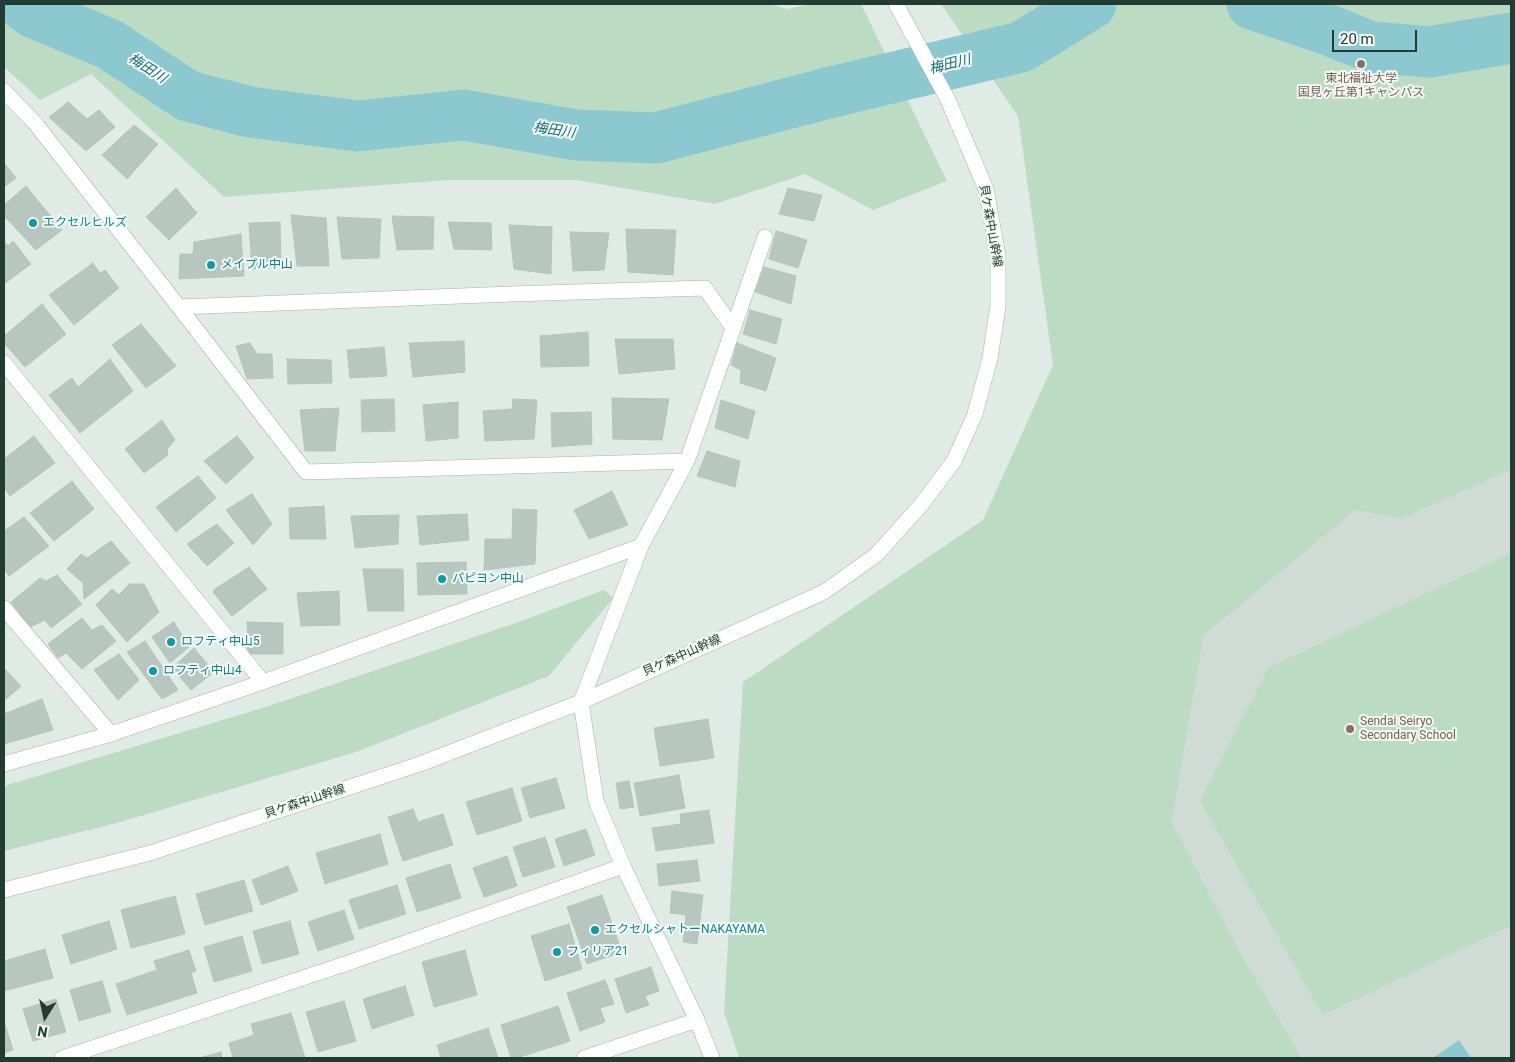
<!DOCTYPE html>
<html>
<head>
<meta charset="utf-8">
<style>
  body { margin:0 }
  #map { position:relative; width:1515px; height:1062px; overflow:hidden; background:#e1ebe6; font-family:Roboto,sans-serif }
  canvas { display:block }
  .frame { position:absolute; inset:0; border:5px solid #223c33; pointer-events:none }
  .north { position:absolute; left:20px; top:992px; width:50px; height:50px; -webkit-text-stroke:4px #f2f8f4; paint-order:stroke; rotate:190deg; font-size:14px; font-weight:700; line-height:20px; text-align:center; color:#223c33 }
  .north::after { content:''; display:block; margin:auto; width:18px; height:22px; background:#223c33; clip-path:polygon(50% 0,100% 100%,50% 72%,0 100%) }
  .scale { position:absolute; left:1332px; top:30px; width:85px; height:22px; box-sizing:border-box; border:2px solid #223c33; border-top:0; padding-left:6px; font-size:15px; line-height:18px; white-space:nowrap; color:#223c33; -webkit-text-stroke:4px #f2f8f4; paint-order:stroke }
</style>
</head>
<body>
<div id="map">
<canvas width="1515" height="1062"></canvas>
<div class="frame"></div>
<div class="north">N</div>
<div class="scale">20 m</div>
</div>
<script>
const g = document.querySelector('canvas').getContext('2d');
g.lineJoin = 'round';
function fill(path, color) { g.fillStyle = color; g.fill(path, 'evenodd'); }
const shape = rows => new Path2D(rows.map(r => 'M' + r).join(''));
function trace(path, color, width, dash) { g.strokeStyle = color; g.lineWidth = width; g.lineCap = dash ? 'butt' : 'round'; g.setLineDash(dash || []); g.stroke(path); }
function write(font, color, halo, rows, align = 'center') {
  g.font = font + ' Roboto,"Noto Sans JP",sans-serif'; g.lineWidth = 4; g.setLineDash([]); g.textBaseline = 'middle'; g.strokeStyle = halo; g.fillStyle = color; for (const [text, x, y, turn = 0] of rows) {
    g.save(); g.translate(x, y); g.rotate((+turn || 0) * Math.PI / 180); g.textAlign = isNaN(turn) ? turn : align; if (halo) g.strokeText(text, 0, 0); g.fillText(text, 0, 0); g.restore();
  }
}
fill(shape([
  [1511,470,1511,1058,1302,1058,1240,952,1172,822,1204,635,1356,510,1401,519]
]), '#d0dbd5');
fill(shape([
  [4,4,768,4,787,9,810,4,861,4,947,181,873,210,805,174,715,204,576,180,449,180,224,197,91,74,40,100,4,67],
  [941,4,1511,4,1511,470,1401,519,1356,510,1204,635,1172,822,1240,952,1302,1058,739,1058,724,1012,743,682,983,520,1053,365,1018,116],
  [1511,553,1511,926,1323,1015,1200,801,1268,668],
  [604,590,613,598,549,676,356,752,117,823,4,851,4,786,269,706,513,624]
]), '#bbdcc2');
fill(shape([
  [1459,1040,1471,1058,1433,1058]
]), '#8bc8cf');
trace(shape([
  [22,4,34,13,109,44,188,96,250,112,357,126,464,115,576,135,656,138,832,92,1021,47,1091,4],
  [1252,4,1326,29,1371,47,1429,52,1511,38]
]), '#8bc8cf', 51);
const building = shape([
  [68,102,87,119,99,110,115,127,86,151,49,117,68,102],
  [134,125,158,144,127,179,102,155,134,125],
  [4,163,16,178,4,187,4,163],
  [26,186,62,230,36,250,4,216,4,205,26,186],
  [176,188,197,213,169,240,146,217,176,188],
  [788,188,822,195,814,221,779,214,788,188],
  [291,215,326,218,329,266,297,266,291,215],
  [392,216,434,217,433,249,397,250,392,216],
  [337,217,381,219,379,258,342,259,337,217],
  [280,222,281,267,252,269,249,223,280,222],
  [448,222,491,223,492,250,454,249,448,222],
  [509,225,552,227,551,274,514,269,509,225],
  [626,229,676,230,673,275,628,272,626,229],
  [776,231,807,240,798,268,769,259,776,231],
  [570,232,609,233,604,270,573,271,570,232],
  [241,234,244,276,179,279,180,254,193,254,194,242,241,234],
  [4,241,8,246,13,241,31,264,4,284,4,241],
  [93,263,100,273,105,270,119,288,74,325,49,295,93,263],
  [764,267,796,276,791,304,755,292,764,267],
  [42,304,66,334,25,367,4,343,4,336,42,304],
  [750,310,782,319,776,344,743,334,750,310],
  [141,324,176,366,146,388,112,345,141,324],
  [588,332,589,366,541,367,540,336,588,332],
  [615,339,673,339,675,369,619,374,615,339],
  [464,341,465,372,413,377,409,343,464,341],
  [250,343,257,354,272,354,273,378,247,379,236,346,250,343],
  [737,343,776,358,766,391,740,383,741,370,731,365,737,343],
  [384,347,387,376,350,378,347,350,384,347],
  [110,359,133,391,80,433,49,395,72,378,78,387,110,359],
  [287,359,331,360,332,383,288,384,287,359],
  [612,398,669,399,662,440,613,439,612,398],
  [394,399,395,431,362,432,361,400,394,399],
  [513,399,537,400,534,439,485,441,483,411,512,409,513,399],
  [721,400,755,411,748,439,715,428,721,400],
  [458,402,458,438,426,441,423,405,458,402],
  [339,408,335,451,305,451,300,410,339,408],
  [591,412,592,444,552,447,551,413,591,412],
  [162,420,175,440,167,449,168,455,144,473,125,449,162,420],
  [34,436,55,463,10,496,4,488,4,459,34,436],
  [237,436,254,458,226,484,204,461,237,436],
  [707,451,740,461,735,487,697,476,707,451],
  [198,476,216,498,176,532,156,507,198,476],
  [72,481,94,509,54,541,30,513,72,481],
  [612,491,628,525,589,539,574,510,612,491],
  [252,494,272,524,253,545,226,510,252,494],
  [324,506,326,539,290,539,289,508,324,506],
  [513,509,537,510,535,564,484,570,485,539,512,539,513,509],
  [467,514,469,540,420,545,417,516,467,514],
  [399,515,398,544,355,548,351,516,399,515],
  [24,517,49,546,9,576,4,569,4,531,24,517],
  [217,524,234,543,207,566,187,544,217,524],
  [111,541,130,563,84,599,83,583,67,569,81,554,87,558,111,541],
  [466,562,467,594,418,595,417,563,466,562],
  [249,567,267,589,232,616,213,592,215,589,249,567],
  [363,569,403,569,404,611,368,611,363,569],
  [57,575,82,604,51,628,45,620,30,627,11,602,40,578,46,581,57,575],
  [129,584,144,584,159,612,127,642,96,605,112,589,119,595,129,584],
  [339,591,340,625,301,626,297,593,339,591],
  [82,618,92,630,102,625,116,641,82,669,66,653,58,658,48,644,82,618],
  [174,622,189,647,170,663,152,637,174,622],
  [247,622,283,623,283,654,248,654,247,622],
  [145,641,178,690,162,699,127,652,145,641],
  [194,648,214,672,191,690,172,668,194,648],
  [119,654,139,680,118,700,94,670,119,654],
  [4,668,21,686,4,701,4,668],
  [42,699,53,730,4,744,4,714,42,699],
  [708,719,714,758,660,766,654,728,708,719],
  [679,775,685,808,640,816,634,783,679,775],
  [556,778,565,808,530,818,521,788,556,778],
  [629,781,634,807,620,809,616,783,629,781],
  [512,788,522,821,477,835,466,802,512,788],
  [413,809,418,822,443,814,453,845,403,861,388,817,413,809],
  [709,810,714,843,656,851,652,828,681,824,680,814,709,810],
  [586,829,595,855,564,866,555,839,586,829],
  [380,834,388,864,325,884,316,853,380,834],
  [545,837,555,867,523,877,513,847,545,837],
  [507,856,517,886,484,897,473,868,507,856],
  [697,860,700,881,659,886,657,864,697,860],
  [450,864,461,898,417,912,406,878,450,864],
  [288,866,298,891,261,905,252,880,288,866],
  [244,880,253,911,205,925,196,894,244,880],
  [397,885,406,914,359,929,349,900,397,885],
  [672,891,703,895,697,944,683,942,686,915,670,913,672,891],
  [602,895,622,952,587,964,567,907,602,895],
  [175,896,185,934,131,948,121,910,175,896],
  [344,910,354,939,318,951,308,922,344,910],
  [109,921,117,949,71,964,62,935,109,921],
  [290,921,299,954,262,964,253,931,290,921],
  [569,924,582,969,545,981,531,936,569,924],
  [242,936,252,971,214,982,204,947,242,936],
  [45,949,53,978,4,991,4,961,45,949],
  [189,950,196,971,191,973,197,993,127,1015,116,984,157,970,154,961,189,950],
  [465,950,477,995,434,1007,422,962,465,950],
  [651,967,659,991,645,996,649,1005,626,1013,615,979,651,967],
  [605,980,614,1004,600,1008,605,1022,580,1031,567,993,605,980],
  [102,981,111,1012,79,1021,70,990,102,981],
  [405,986,414,1015,372,1029,363,999,405,986],
  [56,999,66,1032,33,1041,23,1009,56,999],
  [344,1001,356,1041,318,1052,306,1012,344,1001],
  [558,1006,570,1041,517,1058,511,1058,501,1025,558,1006],
  [291,1013,305,1058,233,1058,229,1043,254,1035,251,1024,291,1013],
  [4,1021,13,1050,4,1053,4,1021],
  [488,1028,498,1058,441,1058,437,1045,488,1028],
  [221,1052,222,1058,199,1058,221,1052]
]);
fill(building, '#b7c6bf');
trace(building, '#b4c5bd', 1);
const minor = shape([
  [4,91,35,123,179,307,511,294,705,288,733,328],
  [179,307,306,472,687,461],
  [4,363,263,682],
  [4,608,111,734],
  [4,764,111,734,263,682,641,546],
  [4,890,150,853,420,764,581,702,824,592,876,555,921,505,954,461,975,414,990,358,998,306,998,256,986,189,948,100,896,4],
  [62,1058,348,963,623,866],
  [584,1058,697,1020],
  [712,1058,697,1020,623,866,596,801,581,702,641,546,687,461,765,237]
]);
trace(minor, '#a4b3ad', 16);
trace(minor, '#fff', 15);
for (const [x, y, r, color] of [
  [1361,64,5,"#8d6e63"],
  [33,223,5,"#0f9aa8"],
  [211,265,5,"#0f9aa8"],
  [442,579,5,"#0f9aa8"],
  [171,642,5,"#0f9aa8"],
  [153,671,5,"#0f9aa8"],
  [1350,729,5,"#8d6e63"],
  [595,930,5,"#0f9aa8"],
  [557,952,5,"#0f9aa8"]
]) { const dot = new Path2D(); dot.arc(x, y, r, 0, 2 * Math.PI); g.fillStyle = color; g.fill(dot); trace(dot, '#f2f8f4', 2); }
write('12px', '#785e54', '#f2f8f4', [
  ["東北福祉大学",1361,79],
  ["国見ヶ丘第1キャンパス",1361,93],
  ["Sendai Seiryo",1360,722,"left"],
  ["Secondary School",1360,736,"left"]
]);
write('12px', '#0d838f', '#f2f8f4', [
  ["エクセルヒルズ",43,223],
  ["メイプル中山",221,265],
  ["パピヨン中山",452,579],
  ["ロフティ中山5",181,642],
  ["ロフティ中山4",163,671],
  ["エクセルシャトーNAKAYAMA",605,930],
  ["フィリア21",567,952]
], 'left');
write('12px', '#223c33', '#f2f8f4', [
  ["貝ケ森中山幹線",990,226,80],
  ["貝ケ森中山幹線",682,656,-24],
  ["貝ケ森中山幹線",305,802,-18]
]);
write('italic 14px', '#1e6c75', '#f2f8f4', [
  ["梅田川",950,65,-14],
  ["梅田川",147,69,33],
  ["梅田川",554,131,9]
]);
</script>
</body>
</html>
